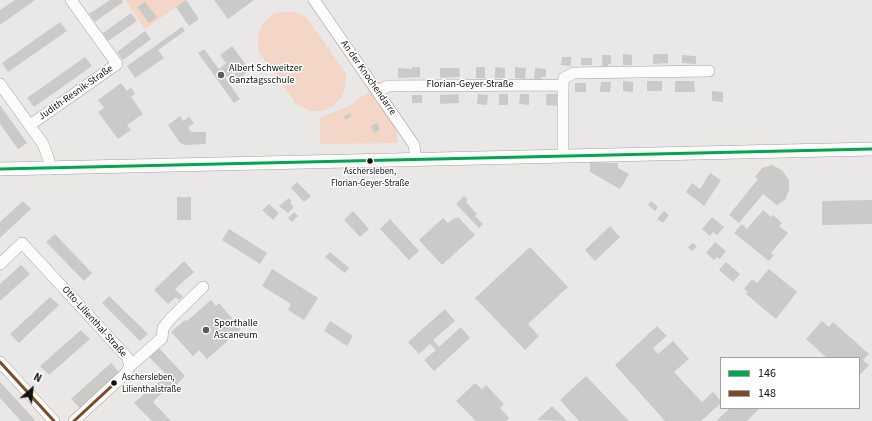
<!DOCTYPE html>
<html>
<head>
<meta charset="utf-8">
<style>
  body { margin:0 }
  #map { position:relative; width:872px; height:421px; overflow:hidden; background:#eae8e6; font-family:"Source Sans 3",sans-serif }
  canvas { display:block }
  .legend { position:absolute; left:720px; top:357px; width:140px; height:52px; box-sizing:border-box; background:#fff; border:1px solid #a0a09f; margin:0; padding:5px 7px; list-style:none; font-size:12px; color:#121110 }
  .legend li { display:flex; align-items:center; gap:8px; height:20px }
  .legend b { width:20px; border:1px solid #a0a09f }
  .north { position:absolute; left:12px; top:369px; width:40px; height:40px; -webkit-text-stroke:3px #fff; paint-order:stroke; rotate:27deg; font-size:11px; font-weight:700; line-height:16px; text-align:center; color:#121110 }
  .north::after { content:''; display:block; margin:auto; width:14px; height:18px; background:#121110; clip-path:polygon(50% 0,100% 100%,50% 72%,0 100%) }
</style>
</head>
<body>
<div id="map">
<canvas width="872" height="421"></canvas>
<ul class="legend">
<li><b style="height:5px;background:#00a651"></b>146</li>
<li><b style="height:5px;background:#7a4b2a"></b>148</li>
</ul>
<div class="north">N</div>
</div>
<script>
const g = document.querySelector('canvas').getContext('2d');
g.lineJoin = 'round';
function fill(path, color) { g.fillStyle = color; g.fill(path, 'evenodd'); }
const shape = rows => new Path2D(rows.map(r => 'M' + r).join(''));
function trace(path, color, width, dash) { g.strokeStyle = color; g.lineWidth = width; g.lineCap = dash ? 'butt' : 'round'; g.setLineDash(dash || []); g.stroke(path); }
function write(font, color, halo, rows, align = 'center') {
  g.font = font + ' "Source Sans 3",sans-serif'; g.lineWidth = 3; g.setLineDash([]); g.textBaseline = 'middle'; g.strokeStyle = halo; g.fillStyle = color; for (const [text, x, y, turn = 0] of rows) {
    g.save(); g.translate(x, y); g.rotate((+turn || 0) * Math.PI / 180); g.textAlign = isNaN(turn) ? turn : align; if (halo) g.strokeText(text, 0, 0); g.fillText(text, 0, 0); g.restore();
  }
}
fill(shape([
  [125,0,186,0,145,29],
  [282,12,295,12,306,17,346,73,346,84,342,97,332,107,322,111,310,111,296,104,258,51,258,37,262,25,271,15],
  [369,91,396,128,398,143,320,144,320,118,349,106]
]), '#f3d6c7');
fill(shape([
  [15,0,35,0,0,25,0,10],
  [110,0,122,0,123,2,95,22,89,14],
  [186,0,199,19,189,26,176,7],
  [214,0,254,0,228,19],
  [145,2,157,17,149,23,137,7],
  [131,13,137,21,108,41,103,33],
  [60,22,67,31,8,72,2,63],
  [182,27,185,31,158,50,164,58,135,78,127,66],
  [145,31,151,39,123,60,117,52],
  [232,46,250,70,238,79,233,72,225,78,240,99,234,103,198,53,204,49,219,69,226,63,220,55],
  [623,54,632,55,632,65,623,65],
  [653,54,668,54,668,63,653,64],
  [602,55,611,55,611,64,608,64,608,66,602,66],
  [682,55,696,56,696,64,682,63],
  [85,57,92,66,34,107,27,98],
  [562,57,571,57,571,66,561,65],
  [581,58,592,58,592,65,581,65],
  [412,67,420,67,420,77,398,78,398,68,412,69],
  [476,67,485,67,485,78,476,78],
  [495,67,505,68,505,78,495,78],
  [515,67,526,68,525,79,515,78],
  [440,68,459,68,460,77,440,78],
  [535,68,546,69,546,77,541,77,541,79,534,79],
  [623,81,633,82,633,92,623,91],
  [647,81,662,81,662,91,647,91],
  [675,81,694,81,695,92,675,92],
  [601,82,611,82,610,92,600,92],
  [121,83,127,91,131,87,135,94,131,97,143,114,127,125,131,130,118,139,98,112,104,108,98,100],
  [575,83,586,83,586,92,575,92],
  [712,91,723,92,723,102,712,101],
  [458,94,459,103,440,104,440,95],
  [478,94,488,95,487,105,477,104],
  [499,94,508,94,508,105,499,105],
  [520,94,529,94,529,105,519,104],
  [546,94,560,94,559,106,546,105],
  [412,95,422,95,422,103,412,103],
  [0,105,27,143,18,149,0,124],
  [350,113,351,117,345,120,344,116],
  [180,116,183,121,189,117,194,123,188,127,191,132,206,132,206,144,185,145,180,143,168,125],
  [377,123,380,130,374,133,371,126],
  [590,162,618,163,618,168,629,174,620,189,590,172],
  [772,165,782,170,789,180,789,190,785,200,777,205,763,194,739,223,729,215,758,179,755,177,762,168],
  [710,173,721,180,704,206,686,192,692,183,700,189],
  [297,182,311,196,304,202,291,188],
  [464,196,468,200,466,202,477,214,475,216,483,224,479,228,456,204],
  [177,197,191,197,191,220,177,220],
  [289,198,292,201,290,203,294,207,288,213,279,206],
  [872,200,872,224,822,225,822,201],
  [23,201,31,209,0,238,0,222],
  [651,201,658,207,655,211,648,205],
  [269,204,279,213,273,220,262,210],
  [763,210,771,217,773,215,782,223,779,226,788,233,771,253,774,255,769,261,734,233,742,224,747,229],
  [353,211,369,229,360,237,344,220],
  [664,211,669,215,663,223,657,219],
  [294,212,298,216,292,222,288,218],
  [458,217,475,235,442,265,419,240,443,218,448,223,454,218,455,219],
  [712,217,724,227,717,235,713,232,710,236,702,229],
  [390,219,419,251,409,260,380,229],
  [610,226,620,237,595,261,585,250],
  [229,229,267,253,260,264,222,240],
  [55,234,92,273,84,281,46,242],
  [715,242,726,251,720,259,717,257,714,260,706,253],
  [693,243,697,247,692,251,688,247],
  [530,247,568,287,528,324,539,336,525,350,475,298],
  [330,252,349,268,345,273,325,257],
  [184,261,194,272,175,289,183,297,179,300,176,297,168,304,154,290],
  [726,262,740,274,733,282,719,270],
  [21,265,30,274,0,301,0,284],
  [272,269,318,298,304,320,288,310,291,304,262,286],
  [769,269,797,292,776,319,746,294,748,292,744,289,752,279,757,283],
  [109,296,148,334,140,341,102,303],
  [50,297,59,305,19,343,10,334],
  [211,300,216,306,219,303,241,329,207,359,199,350,193,356,171,332,185,320,187,321],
  [445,309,455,321,433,340,439,347,461,327,470,338,434,371,424,360,436,350,430,344,419,354,408,342],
  [330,321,353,336,347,346,324,331],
  [822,321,829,327,833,322,869,354,863,360,869,365,859,376,859,358,827,358,806,339],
  [657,326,667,336,653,348,658,354,673,341,689,359,674,372,702,402,713,392,721,401,721,403,701,421,665,421,615,365],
  [81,330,90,339,49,375,40,366],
  [159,348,185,376,176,385,173,382,153,402,171,421,152,421,134,403,145,393,146,394,167,375,149,357],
  [111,363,119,372,80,408,71,399],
  [586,376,629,421,579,421,560,400],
  [0,382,35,420,34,421,21,421,0,398],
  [475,383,482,389,486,385,504,404,500,408,509,418,506,421,476,421,456,401],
  [552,406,567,421,537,420],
  [730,408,760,408,747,421,716,421]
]), '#cacac9');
const minor = shape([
  [314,0,412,142,414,145,416,159],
  [0,84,43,144,49,160,49,169],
  [563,85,563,156],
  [378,91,388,86,563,85,564,78,574,73,709,71],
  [30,125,117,64,71,0],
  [0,264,22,243,127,357,130,366,126,373,74,421],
  [0,362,54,421],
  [130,366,162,338,163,328,171,318,203,287]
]);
const major = shape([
  [0,169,872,149]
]);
trace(minor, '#a3a2a1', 12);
trace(major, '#a3a2a1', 14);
trace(minor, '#fcfcfb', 11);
trace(major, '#fcfcfb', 13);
trace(shape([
  [0,169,872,149]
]), '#00a651', 3);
trace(shape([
  [0,362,54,421],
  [74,421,115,383]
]), '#7a4b2a', 3);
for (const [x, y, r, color] of [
  [221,75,4,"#5e5c5b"],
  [370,161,3.5,"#121110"],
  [206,330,4,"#5e5c5b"],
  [114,383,3.5,"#121110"]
]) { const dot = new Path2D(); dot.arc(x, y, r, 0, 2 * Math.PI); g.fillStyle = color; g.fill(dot); trace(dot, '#fff', 1.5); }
write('9px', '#121110', '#fff', [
  ["Aschersleben,",370,172],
  ["Florian-Geyer-Straße",370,184],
  ["Aschersleben,",122,378,"left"],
  ["Lilienthalstraße",122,390,"left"]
]);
write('10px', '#121110', '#fff', [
  ["Albert Schweitzer",229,69],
  ["Ganztagsschule",229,81],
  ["Sporthalle",214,324],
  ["Ascaneum",214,336]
], 'left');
write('10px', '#121110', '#fff', [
  ["An der Knochendarre",368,78,55],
  ["Florian-Geyer-Straße",470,85],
  ["Judith-Resnik-Straße",76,93,-35],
  ["Otto-Lilienthal-Straße",94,322,48]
]);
</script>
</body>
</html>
